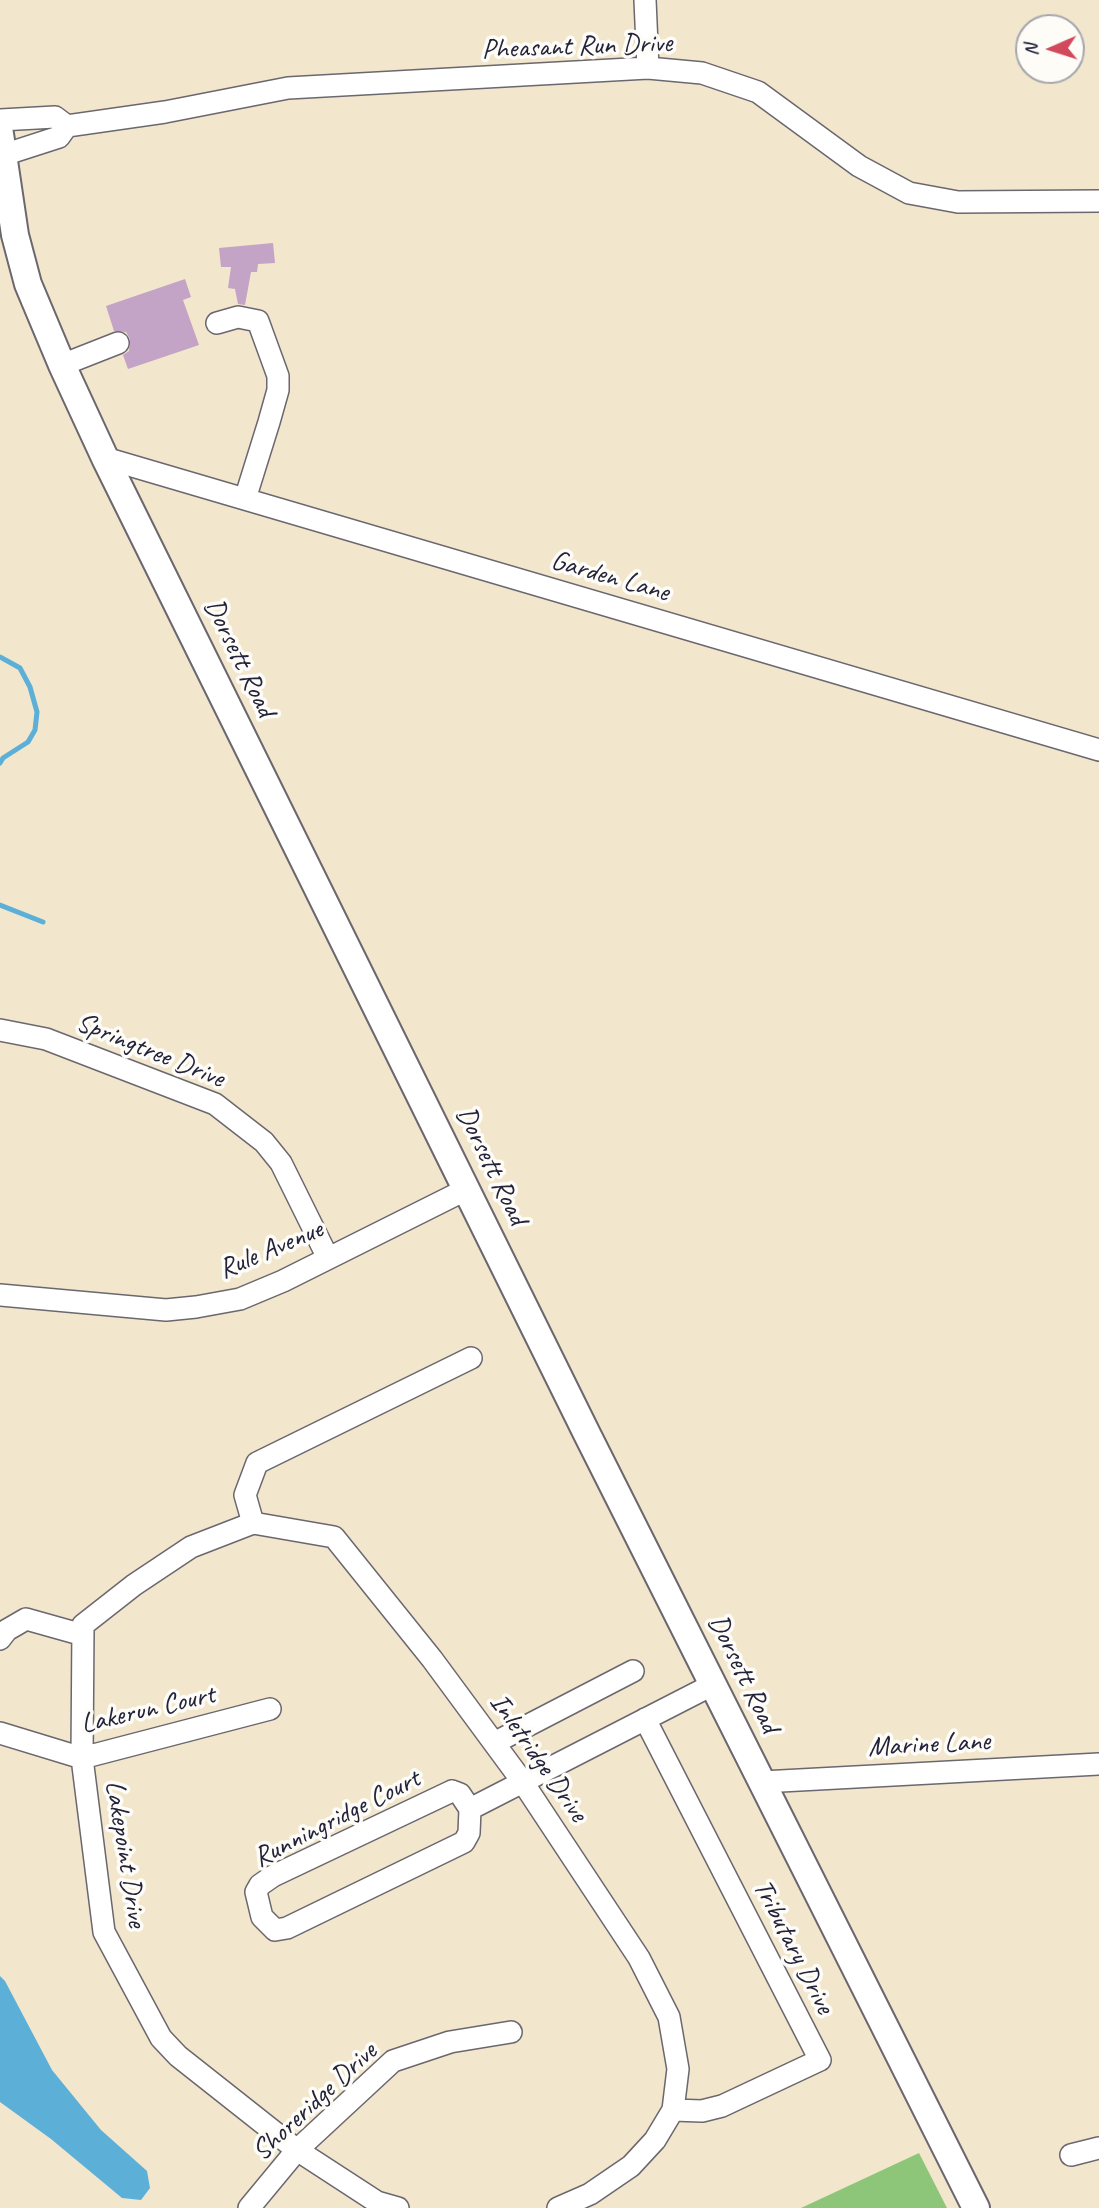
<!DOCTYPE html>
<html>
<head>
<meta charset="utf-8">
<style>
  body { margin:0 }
  #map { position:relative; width:1099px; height:2208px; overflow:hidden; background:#f2e6cd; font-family:Caveat,sans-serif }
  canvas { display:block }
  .north { position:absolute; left:1015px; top:14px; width:70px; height:70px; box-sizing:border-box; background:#fdfcf7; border:2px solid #a5a5ac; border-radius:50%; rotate:267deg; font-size:19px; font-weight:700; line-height:28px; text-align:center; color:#22223b }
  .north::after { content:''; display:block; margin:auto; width:24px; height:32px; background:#d1495b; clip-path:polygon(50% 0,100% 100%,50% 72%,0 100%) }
</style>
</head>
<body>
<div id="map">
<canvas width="1099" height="2208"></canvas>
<div class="north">N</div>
</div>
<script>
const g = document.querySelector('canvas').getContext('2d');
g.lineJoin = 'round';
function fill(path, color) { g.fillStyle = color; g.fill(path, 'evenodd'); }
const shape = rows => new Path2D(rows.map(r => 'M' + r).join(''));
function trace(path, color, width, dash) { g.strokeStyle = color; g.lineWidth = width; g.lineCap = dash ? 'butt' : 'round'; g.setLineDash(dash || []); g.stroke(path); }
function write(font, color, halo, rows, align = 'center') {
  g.font = font + ' Caveat,sans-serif'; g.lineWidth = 7; g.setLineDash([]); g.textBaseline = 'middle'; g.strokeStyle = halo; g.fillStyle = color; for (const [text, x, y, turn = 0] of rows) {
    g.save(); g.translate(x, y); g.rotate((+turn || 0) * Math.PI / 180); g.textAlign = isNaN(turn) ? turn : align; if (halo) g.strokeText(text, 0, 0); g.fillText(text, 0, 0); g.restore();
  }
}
fill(shape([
  [919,2153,947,2208,801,2208]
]), '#8ec679');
fill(shape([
  [0,1976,5,1981,52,2070,101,2130,147,2171,150,2188,141,2200,122,2198,51,2139,0,2102]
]), '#5cb0d8');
trace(shape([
  [0,657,20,668,30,687,37,712,35,730,28,742,3,758,0,763],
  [0,905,43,922]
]), '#5cb0d8', 5);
fill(shape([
  [273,243,275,263,258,264,257,272,251,272,245,305,238,304,235,289,228,288,231,267,221,267,219,248],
  [185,279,191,297,183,300,199,345,128,369,123,355,129,351,130,339,126,332,114,331,106,306]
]), '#c3a3c6');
const minor = shape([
  [645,0,648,68],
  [0,120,55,117,67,126],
  [0,156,59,137,67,126,165,112,288,88,648,68,702,73,758,92,859,166,909,193,958,202,1099,201],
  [217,323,238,317,258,321,278,376,278,390,269,422,245,499],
  [62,365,118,343],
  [105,458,1099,750],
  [0,1030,46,1039,215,1104,264,1142,281,1163,328,1258],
  [0,1295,166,1310,196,1307,240,1299,283,1281,467,1189],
  [253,1523,245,1495,257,1463,471,1358],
  [0,1639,7,1630,26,1619,83,1635],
  [645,1719,820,2060,722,2106,702,2111,673,2110],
  [0,1733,82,1758,270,1709],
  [494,1743,633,1671],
  [762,1782,1099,1764],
  [452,1791,460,1794,470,1809,469,1833,464,1842,287,1928,275,1930,262,1917,256,1892,260,1885,273,1876,452,1791],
  [470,1809,712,1685],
  [1071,2155,1099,2148],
  [249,2208,297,2150,393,2061,450,2042,511,2032],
  [398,2208,377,2202,297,2150,178,2056,161,2038,104,1932,82,1758,83,1625,134,1585,191,1547,253,1523,334,1537,432,1659,522,1781,639,1958,669,2017,678,2069,673,2110,655,2140,631,2166,590,2194,558,2208]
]);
const major = shape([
  [0,134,15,235,28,284,62,365,105,458,588,1436,976,2208]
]);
trace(minor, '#6b676e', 24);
trace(major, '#6b676e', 30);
trace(minor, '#fff', 21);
trace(major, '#fff', 26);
write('28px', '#22223b', '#fdfcf7', [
  ["Pheasant Run Drive",577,47,-2],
  ["Garden Lane",610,577,16],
  ["Dorsett Road",239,658,64],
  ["Springtree Drive",150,1051,22],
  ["Dorsett Road",491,1166,64],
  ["Rule Avenue",271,1250,-23],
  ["Dorsett Road",743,1674,64],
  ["Lakerun Court",148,1710,-13],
  ["Marine Lane",929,1745,-3],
  ["Inletridge Drive",538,1758,55],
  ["Runningridge Court",337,1819,-27],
  ["Lakepoint Drive",125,1854,81],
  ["Tributary Drive",793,1947,63],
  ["Shoreridge Drive",315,2102,-43]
]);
</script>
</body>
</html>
